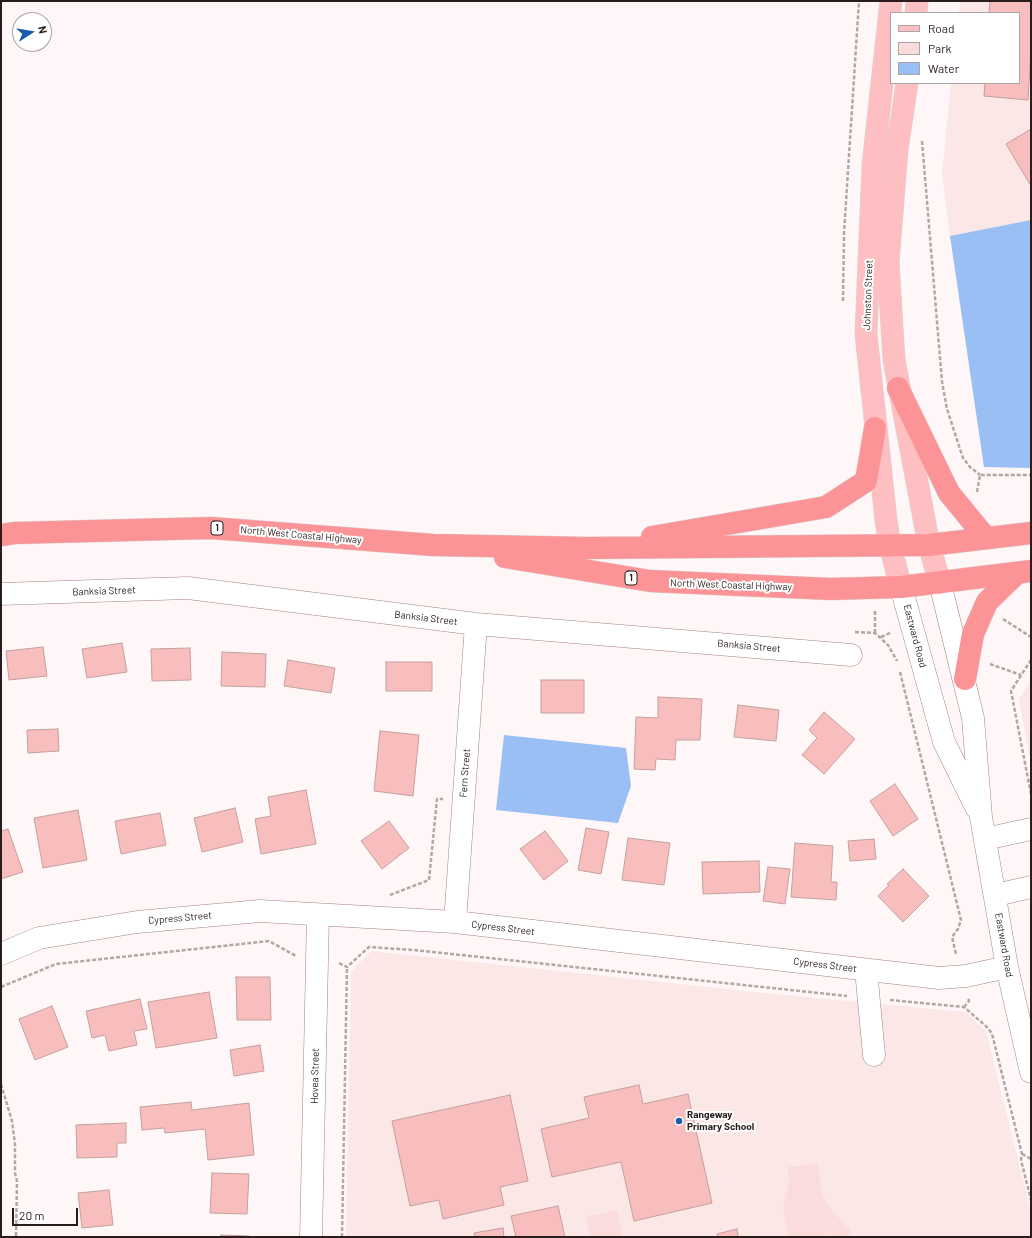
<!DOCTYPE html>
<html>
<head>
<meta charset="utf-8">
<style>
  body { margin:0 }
  #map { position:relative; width:1032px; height:1238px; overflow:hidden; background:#fff7f7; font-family:Barlow,sans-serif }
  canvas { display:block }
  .frame { position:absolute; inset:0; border:2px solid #2a1c1c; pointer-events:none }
  .legend { position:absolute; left:890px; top:12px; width:130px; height:72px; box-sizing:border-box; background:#fff; border:1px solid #aaa4a4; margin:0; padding:5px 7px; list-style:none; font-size:12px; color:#2a1c1c }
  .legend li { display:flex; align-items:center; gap:8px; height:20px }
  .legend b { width:20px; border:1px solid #aaa4a4 }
  .north { position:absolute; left:12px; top:12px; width:40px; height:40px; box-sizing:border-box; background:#fff; border:1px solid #aaa4a4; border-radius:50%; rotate:78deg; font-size:11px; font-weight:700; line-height:16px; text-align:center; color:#2a1c1c }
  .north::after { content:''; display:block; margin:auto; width:14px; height:18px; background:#195aaa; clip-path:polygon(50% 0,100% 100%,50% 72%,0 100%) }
  .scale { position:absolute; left:12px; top:1208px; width:66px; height:18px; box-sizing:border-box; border:2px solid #2a1c1c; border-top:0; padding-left:5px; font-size:12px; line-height:14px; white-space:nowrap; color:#2a1c1c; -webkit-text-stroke:3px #fff; paint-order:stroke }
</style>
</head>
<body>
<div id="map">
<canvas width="1032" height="1238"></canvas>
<div class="frame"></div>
<ul class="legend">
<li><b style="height:5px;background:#fdbfc1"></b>Road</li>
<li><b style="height:11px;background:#fadcdc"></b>Park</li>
<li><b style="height:11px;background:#99bff4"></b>Water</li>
</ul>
<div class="north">N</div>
<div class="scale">20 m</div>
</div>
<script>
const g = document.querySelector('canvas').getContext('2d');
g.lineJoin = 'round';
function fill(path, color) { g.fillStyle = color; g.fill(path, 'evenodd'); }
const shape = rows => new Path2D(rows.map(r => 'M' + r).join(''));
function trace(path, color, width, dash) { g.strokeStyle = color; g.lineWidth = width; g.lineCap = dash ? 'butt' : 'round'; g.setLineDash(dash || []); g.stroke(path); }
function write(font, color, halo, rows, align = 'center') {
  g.font = font + ' Barlow,sans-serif'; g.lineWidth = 4; g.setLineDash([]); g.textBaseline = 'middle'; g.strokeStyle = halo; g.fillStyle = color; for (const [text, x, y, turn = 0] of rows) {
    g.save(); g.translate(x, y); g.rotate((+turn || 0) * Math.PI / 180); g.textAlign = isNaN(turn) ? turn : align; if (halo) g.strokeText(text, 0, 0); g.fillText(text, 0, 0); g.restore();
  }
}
fill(shape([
  [960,1,1031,1,1031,220,950,236,942,174,951,83,1019,83,1019,13,959,13],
  [1031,681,1031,764,1019,699],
  [371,951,764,993,966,1012,986,1031,1031,1212,1031,1237,346,1237,351,972]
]), '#fae7e6');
fill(shape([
  [818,1164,822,1192,828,1206,852,1232,847,1237,835,1237,832,1233,828,1237,789,1237,783,1208,789,1182,788,1167],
  [617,1210,623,1237,590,1237,586,1217]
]), '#fadcdc');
fill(shape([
  [1031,220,1031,468,984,467,950,236],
  [504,735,626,748,631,786,618,823,496,810]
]), '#99bff4');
const building = shape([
  [990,1,1031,1,1031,48,1028,100,984,96,985,83,1019,83,1019,13,989,13,990,1],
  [1031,129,1031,186,1006,144,1031,129],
  [122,643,127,672,87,678,82,649,122,643],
  [43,647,47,676,9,680,6,651,43,647],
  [190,648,191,680,152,681,151,649,190,648],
  [222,652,266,654,265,687,221,686,222,652],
  [288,660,335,668,331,693,284,686,288,660],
  [386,662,432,662,432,691,386,691,386,662],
  [541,680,584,680,584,713,541,713,541,680],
  [658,697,702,699,700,740,676,740,675,760,656,759,655,770,634,769,636,717,658,718,658,697],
  [738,705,779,710,776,741,734,737,738,705],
  [824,712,855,739,824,774,802,755,817,738,809,730,824,712],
  [58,729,59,751,28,753,27,730,58,729],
  [380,731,419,735,413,796,374,791,380,731],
  [895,784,918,819,893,836,870,801,895,784],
  [306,790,316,844,261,854,255,819,271,816,268,797,306,790],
  [235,808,243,842,202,852,194,818,235,808],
  [78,810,87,860,43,868,34,818,78,810],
  [160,813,166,845,121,854,115,821,160,813],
  [389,821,409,848,382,869,361,841,389,821],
  [586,828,609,832,601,874,578,870,586,828],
  [8,829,23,872,1,879,1,831,8,829],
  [545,831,568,861,544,880,520,849,545,831],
  [628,838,670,843,664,885,622,880,628,838],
  [874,839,876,859,850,861,848,841,874,839],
  [795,843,833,846,831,882,837,882,836,900,791,897,795,843],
  [759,861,760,892,703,894,702,862,759,861],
  [768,867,790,869,785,904,763,901,768,867],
  [903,869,929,896,903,922,878,896,889,885,887,884,903,869],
  [236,977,270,977,271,1020,237,1020,236,977],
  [209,992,217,1038,156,1048,148,1002,209,992],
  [140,999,147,1029,134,1031,137,1045,109,1051,105,1035,92,1038,86,1011,140,999],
  [52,1006,68,1047,35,1060,19,1019,52,1006],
  [260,1045,264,1071,234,1076,230,1050,260,1045],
  [639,1085,643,1104,688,1094,712,1203,634,1221,621,1162,552,1177,541,1129,589,1118,584,1097,639,1085],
  [510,1095,528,1181,500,1187,504,1205,443,1219,439,1200,410,1206,392,1121,510,1095],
  [191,1102,192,1110,249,1103,254,1155,208,1160,205,1129,165,1133,164,1128,142,1130,140,1107,191,1102],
  [126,1123,126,1143,117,1143,117,1157,77,1158,76,1125,126,1123],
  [212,1173,249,1174,247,1214,210,1213,212,1173],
  [109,1190,113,1225,82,1228,78,1193,109,1190],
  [558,1206,565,1237,516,1237,511,1216,558,1206],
  [503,1228,504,1237,475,1237,474,1233,503,1228],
  [737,1229,738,1237,718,1237,717,1234,737,1229],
  [221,1235,249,1236,249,1237,221,1237,221,1235]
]);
fill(building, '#f8bdbd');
trace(building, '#c4a09f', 1);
const minor = shape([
  [940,583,973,718,981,817,1007,967,1031,1072],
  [901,587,944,742,976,807],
  [1,594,188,588,476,624,851,655],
  [985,839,1031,829],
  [996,895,1031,887],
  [455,922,476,624],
  [1,954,39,938,137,922,260,911,455,922,939,978,966,976,1007,967],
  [866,970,874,1055],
  [311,1237,318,915]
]);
const major = shape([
  [891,1,873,165,866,334,886,520,890,546,901,587],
  [916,13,917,1],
  [907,83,897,150,888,262,894,360,929,545,940,583]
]);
const highway = shape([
  [898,388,949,493,986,538],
  [1,535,15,533,211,528,433,545,587,548,929,545,1031,533],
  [652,537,826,507,866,481,875,428],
  [505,557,650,581,831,589,901,587,1031,571],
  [965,679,973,634,987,602,1017,573]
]);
trace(minor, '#a58181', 23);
trace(major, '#d9d6d6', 23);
trace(highway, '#d9d6d6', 23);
trace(shape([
  [922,141,942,382,947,409,963,458,970,467,980,475],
  [843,301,844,233,859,1],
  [977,492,980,475,1031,475],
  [1003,619,1031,637],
  [855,632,875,633,888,645,897,661],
  [875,633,875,609],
  [881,637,892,632],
  [1031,660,1011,691,1031,794],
  [990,664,1021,675],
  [900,672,961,920,958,929,952,937,956,954],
  [390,895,429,880,437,799,443,799],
  [339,963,347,967,369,947,414,950,847,996],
  [1,987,56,964,269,941,296,956],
  [890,1000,964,1007,988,1028,992,1034,1022,1154,1021,1160,1031,1200],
  [964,1007,969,1001,968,997],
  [1,1084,12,1121,15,1144,15,1173,17,1181,16,1237],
  [1022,1154,1031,1159],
  [342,1237,347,967]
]), '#b2a7a7', 2.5, [4, 2]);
trace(minor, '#fff', 22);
trace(major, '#fdbfc1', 22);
trace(highway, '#fc9497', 22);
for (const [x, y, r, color] of [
  [679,1121,4,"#195aaa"]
]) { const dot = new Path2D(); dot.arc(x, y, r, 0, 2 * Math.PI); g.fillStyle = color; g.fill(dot); trace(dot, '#fff', 1.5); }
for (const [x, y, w] of [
  [217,528,12],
  [631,578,12]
]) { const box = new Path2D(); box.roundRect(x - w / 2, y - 7, w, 14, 3); g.fillStyle = '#fff'; g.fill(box); trace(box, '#2a1c1c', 1); }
write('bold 9px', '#2a1c1c', null, [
  ["1",217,528],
  ["1",631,578]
]);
write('10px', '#2a1c1c', '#fff', [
  ["Johnston Street",868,295,-88],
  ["North West Coastal Highway",301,535,5],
  ["North West Coastal Highway",731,585,2],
  ["Banksia Street",104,591,-2],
  ["Banksia Street",426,618,7],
  ["Eastward Road",915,636,75],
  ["Banksia Street",749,646,5],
  ["Fern Street",465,773,-86],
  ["Cypress Street",180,918,-5],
  ["Cypress Street",503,928,7],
  ["Eastward Road",1004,945,80],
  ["Cypress Street",825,965,7],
  ["Hovea Street",315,1076,-89]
]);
write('bold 10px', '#2a1c1c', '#fff', [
  ["Rangeway",687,1115],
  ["Primary School",687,1127]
], 'left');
</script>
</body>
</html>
